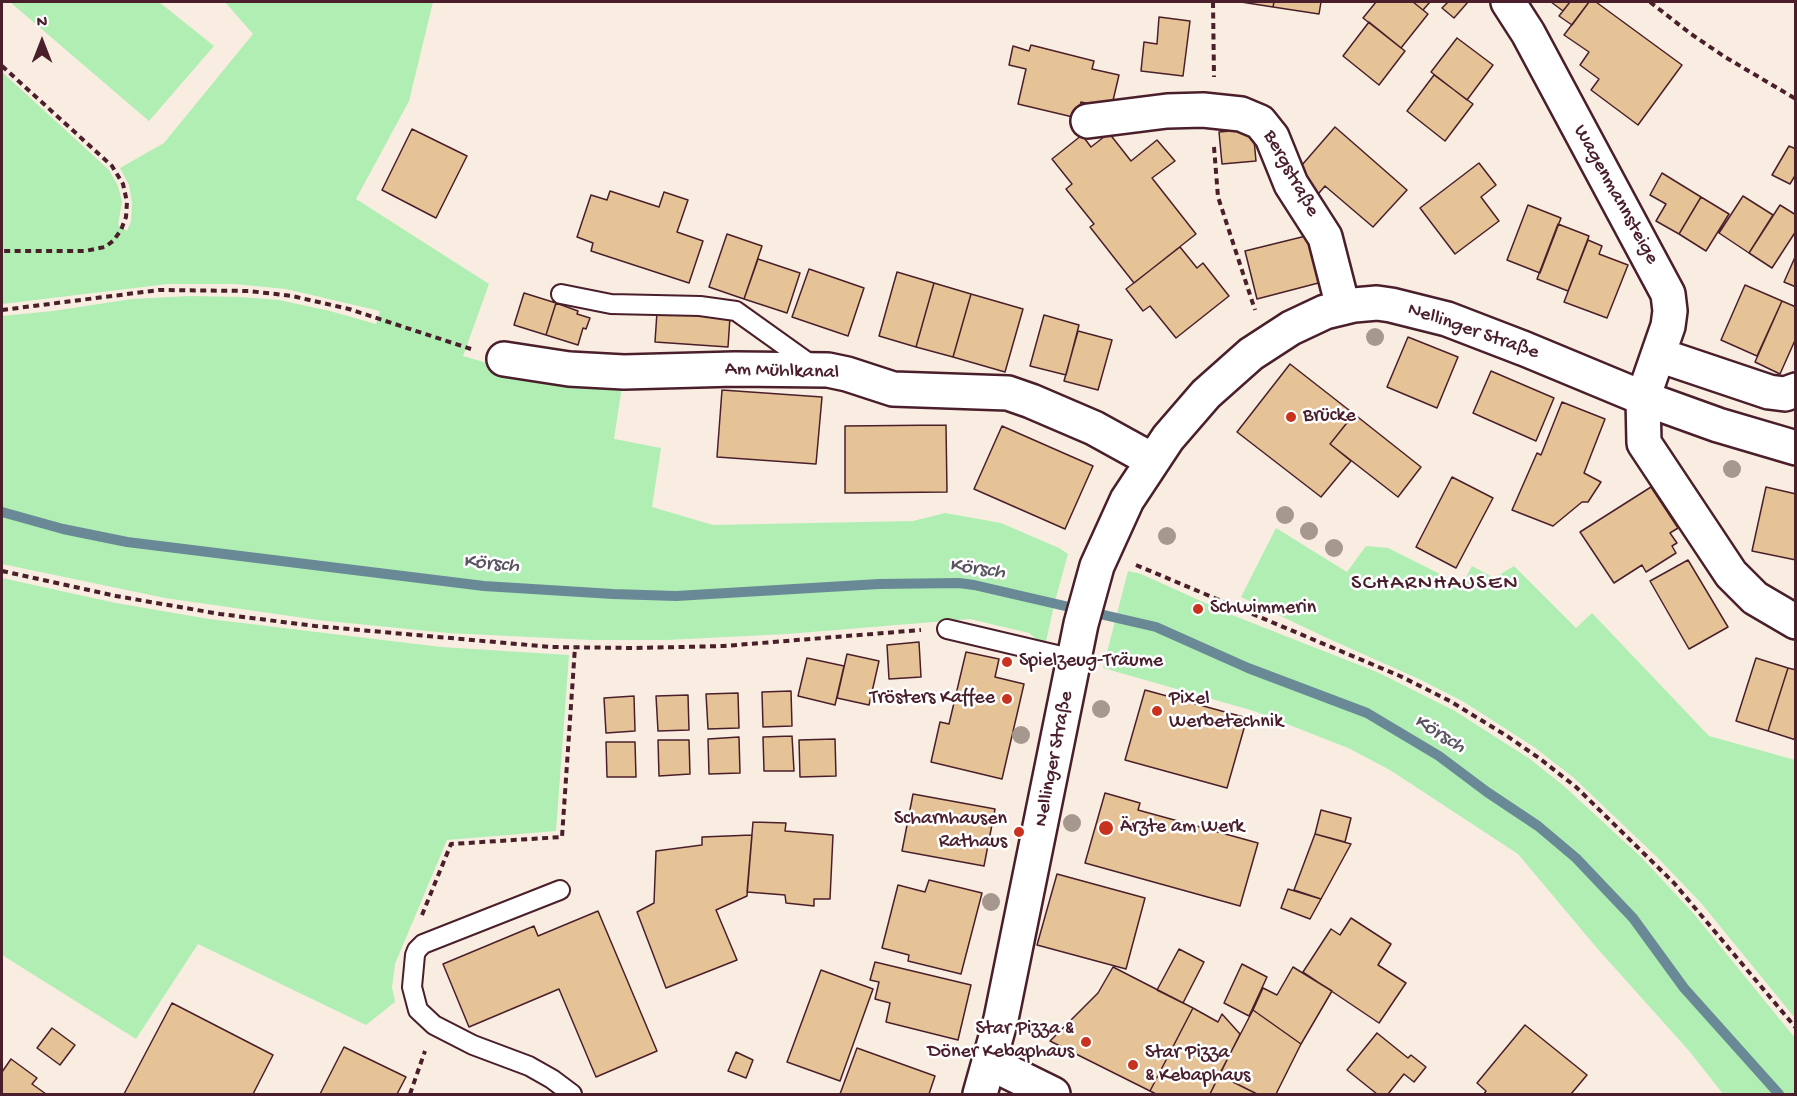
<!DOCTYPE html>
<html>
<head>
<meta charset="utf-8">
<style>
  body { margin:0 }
  #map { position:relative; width:1797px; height:1096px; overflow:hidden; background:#f8ede0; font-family:"Gochi Hand",sans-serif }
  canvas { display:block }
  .frame { position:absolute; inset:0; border:3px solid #4a1f2b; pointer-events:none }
  .north { position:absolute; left:12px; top:12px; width:60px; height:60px; -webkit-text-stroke:4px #fff; paint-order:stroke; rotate:0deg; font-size:16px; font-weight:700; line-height:24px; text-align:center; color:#4a1f2b }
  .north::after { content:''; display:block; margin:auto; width:21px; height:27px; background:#4a1f2b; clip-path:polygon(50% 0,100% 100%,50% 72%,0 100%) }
</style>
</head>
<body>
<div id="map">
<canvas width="1797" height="1096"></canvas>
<div class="frame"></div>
<div class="north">N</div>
</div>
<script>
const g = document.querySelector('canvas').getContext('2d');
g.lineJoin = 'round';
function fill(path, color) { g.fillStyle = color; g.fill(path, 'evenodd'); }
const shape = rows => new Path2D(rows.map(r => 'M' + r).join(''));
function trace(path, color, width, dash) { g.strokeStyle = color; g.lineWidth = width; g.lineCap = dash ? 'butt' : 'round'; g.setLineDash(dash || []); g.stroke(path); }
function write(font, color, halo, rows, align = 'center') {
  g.font = font + ' "Gochi Hand",sans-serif'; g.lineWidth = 5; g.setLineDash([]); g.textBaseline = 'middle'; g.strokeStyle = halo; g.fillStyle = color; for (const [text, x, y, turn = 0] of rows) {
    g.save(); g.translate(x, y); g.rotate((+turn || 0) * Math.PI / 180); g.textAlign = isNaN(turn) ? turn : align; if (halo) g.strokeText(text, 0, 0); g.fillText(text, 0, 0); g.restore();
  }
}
fill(shape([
  [10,2,159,2,214,46,149,121],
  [225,2,433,2,409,101,356,199,489,284,463,356,501,367,623,380,614,439,661,448,652,507,713,525,913,521,945,513,1001,523,1059,548,1068,554,1055,601,1045,646,1029,633,970,619,787,634,666,640,591,640,448,633,318,620,165,598,2,564,2,316,53,311,132,299,190,296,240,297,279,300,330,311,376,324,380,311,286,289,234,284,168,284,2,304,2,72,109,170,118,186,122,202,118,225,127,231,131,221,132,203,129,185,120,168,164,143,253,34],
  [1276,528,1347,572,1366,546,1388,548,1462,585,1472,566,1494,578,1514,566,1576,628,1592,613,1709,736,1795,760,1795,1018,1701,903,1658,858,1574,778,1534,747,1464,702,1419,679,1327,638,1241,597],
  [1128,571,1141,574,1232,615,1377,672,1455,711,1530,759,1565,787,1642,858,1694,914,1795,1038,1795,1094,1723,1094,1690,1052,1596,947,1518,854,1390,770,1348,748,1254,711,1103,668],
  [2,578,116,603,209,619,441,647,569,655,556,831,447,840,395,964,392,987,395,1002,366,1025,198,944,136,1039,2,955]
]), '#b0eeb4');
trace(shape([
  [2,512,63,529,127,542,484,586,613,594,676,596,879,584,959,583,974,585,1156,627,1248,668,1367,713,1439,756,1487,792,1538,826,1576,858,1633,918,1684,988,1779,1094]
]), '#6a8996', 10);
const building = shape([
  [1241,2,1274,2,1273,7,1241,2],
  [1274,2,1321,2,1319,14,1273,7,1274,2],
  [1376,2,1413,2,1428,14,1401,48,1363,18,1376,2],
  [1413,2,1430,2,1423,10,1413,2],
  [1448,2,1468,2,1454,18,1442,8,1448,2],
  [1551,2,1570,2,1563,11,1551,2],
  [1570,2,1589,2,1572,25,1559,16,1570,2],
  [1589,2,1596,2,1682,65,1638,125,1591,90,1599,79,1580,65,1589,52,1564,35,1589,2],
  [1159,17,1190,21,1183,76,1141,71,1144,42,1157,44,1159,17],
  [1369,22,1405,51,1379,85,1343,56,1369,22],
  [1457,38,1493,65,1467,100,1431,72,1457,38],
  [1031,45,1094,61,1092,69,1119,75,1111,109,1081,102,1077,118,1018,104,1026,69,1009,65,1013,46,1029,51,1031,45],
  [1434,75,1473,104,1445,141,1407,111,1434,75],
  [1335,127,1407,190,1373,227,1325,186,1313,200,1295,173,1335,127],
  [412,129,467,156,436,218,382,190,412,129],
  [1253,129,1256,161,1222,164,1219,132,1253,129],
  [1109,133,1131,161,1157,140,1175,161,1152,178,1196,234,1134,283,1090,227,1094,224,1066,189,1072,184,1052,159,1082,135,1091,147,1109,133],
  [1789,146,1796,149,1796,174,1790,184,1772,175,1789,146],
  [1479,163,1496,185,1481,197,1499,221,1455,254,1420,208,1479,163],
  [1662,173,1701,197,1679,234,1656,221,1666,204,1650,195,1662,173],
  [610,191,659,207,664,192,688,200,677,232,703,241,689,283,591,251,593,243,577,237,591,195,607,200,610,191],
  [1743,196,1773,215,1749,253,1719,233,1743,196],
  [1701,197,1729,214,1706,251,1679,234,1701,197],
  [1528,205,1561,218,1540,273,1507,260,1528,205],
  [1780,205,1796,215,1796,231,1772,268,1749,253,1780,205],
  [1558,224,1589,236,1568,291,1537,279,1558,224],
  [727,234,762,246,744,299,709,287,727,234],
  [1314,234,1326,281,1257,299,1245,251,1314,234],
  [1588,240,1602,246,1599,254,1628,265,1607,318,1564,302,1588,240],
  [1180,247,1197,268,1203,263,1229,296,1176,338,1150,306,1143,311,1126,289,1180,247],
  [1796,255,1796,287,1784,282,1796,255],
  [758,259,800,273,787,313,744,299,758,259],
  [809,269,864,288,848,336,792,317,809,269],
  [897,272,934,283,916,347,879,336,897,272],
  [934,283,971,294,953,357,916,347,934,283],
  [1745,285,1782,301,1757,356,1721,340,1745,285],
  [524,293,556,303,546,335,514,325,524,293],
  [971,294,1023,309,1005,372,953,357,971,294],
  [1782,301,1796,307,1796,338,1780,374,1755,362,1782,301],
  [556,303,578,311,577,314,590,318,586,329,583,328,578,345,546,335,556,303],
  [657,312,730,317,728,347,655,342,657,312],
  [1044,315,1079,325,1066,375,1030,366,1044,315],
  [1078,331,1112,340,1098,390,1064,381,1078,331],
  [1408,337,1458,357,1437,408,1387,387,1408,337],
  [1290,364,1354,414,1330,444,1351,461,1321,497,1237,432,1290,364],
  [1491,371,1554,398,1536,441,1473,413,1491,371],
  [722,390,822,397,816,464,717,457,722,390],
  [1562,402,1605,419,1584,473,1601,482,1588,502,1582,502,1553,526,1512,510,1537,453,1541,455,1562,402],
  [1354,414,1421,467,1398,497,1330,444,1354,414],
  [946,425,947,492,845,493,845,426,946,425],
  [1002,426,1093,466,1065,529,974,489,1002,426],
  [1452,477,1493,498,1456,568,1416,547,1452,477],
  [1651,487,1678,528,1670,533,1677,543,1672,546,1676,553,1646,572,1642,565,1614,583,1580,532,1651,487],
  [1766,487,1796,494,1796,560,1752,551,1766,487],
  [1688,560,1728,627,1689,649,1650,581,1688,560],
  [919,642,921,677,889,679,887,645,919,642],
  [966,652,999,659,995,677,1024,684,1002,779,931,762,940,722,949,724,966,652],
  [847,654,879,661,869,705,837,698,847,654],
  [807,658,844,666,835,705,798,696,807,658],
  [1756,658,1788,668,1768,731,1736,721,1756,658],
  [1788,668,1796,670,1796,740,1768,731,1788,668],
  [1145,690,1247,718,1227,788,1125,760,1145,690],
  [791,691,792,726,763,727,762,692,791,691],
  [738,693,739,728,708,729,706,694,738,693],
  [688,695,689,730,658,731,656,696,688,695],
  [634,696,635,731,606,733,604,698,634,696],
  [792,736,794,771,764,771,763,737,792,736],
  [739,737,740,773,709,774,708,739,739,737],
  [835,739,836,776,800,777,799,740,835,739],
  [658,740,689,740,690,774,659,776,658,740],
  [606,742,635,742,636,777,607,777,606,742],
  [1105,793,1140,803,1138,810,1258,843,1240,906,1085,863,1105,793],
  [913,794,995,809,984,866,902,851,913,794],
  [1321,810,1351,818,1345,842,1315,834,1321,810],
  [753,822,786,823,785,831,833,835,830,899,814,899,814,906,786,903,785,895,747,892,753,822],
  [1315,834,1351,844,1321,899,1294,890,1315,834],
  [752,835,747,896,716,910,737,960,666,988,637,912,654,903,656,851,702,845,702,837,752,835],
  [1057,874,1145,898,1126,969,1037,945,1057,874],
  [929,880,982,893,961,974,908,961,909,955,882,948,898,885,925,892,929,880],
  [1288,889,1321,899,1310,919,1281,908,1288,889],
  [598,911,657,1051,596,1077,559,989,469,1027,443,964,534,926,538,936,598,911],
  [1351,918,1391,944,1378,965,1406,983,1379,1023,1303,972,1331,929,1340,935,1351,918],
  [1179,949,1204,962,1183,1003,1157,990,1179,949],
  [875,962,971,985,958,1040,886,1022,890,1003,875,999,879,982,870,980,875,962],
  [1242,964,1267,977,1249,1016,1224,1003,1242,964],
  [1113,967,1193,1008,1150,1091,1050,1041,1098,993,1113,967],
  [1293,967,1332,991,1301,1044,1253,1010,1263,988,1277,995,1293,967],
  [821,970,873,989,840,1081,787,1062,821,970],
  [172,1003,273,1055,253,1094,124,1094,172,1003],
  [1193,1008,1218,1022,1222,1014,1240,1034,1210,1094,1156,1094,1150,1091,1193,1008],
  [1253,1010,1301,1044,1276,1094,1257,1094,1219,1075,1253,1010],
  [1525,1025,1587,1075,1571,1094,1484,1094,1486,1091,1477,1083,1525,1025],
  [52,1028,75,1045,60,1065,37,1048,52,1028],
  [1377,1033,1408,1058,1411,1055,1426,1067,1414,1082,1404,1074,1388,1094,1377,1094,1347,1070,1377,1033],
  [344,1047,406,1077,397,1094,320,1094,344,1047],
  [857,1048,935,1076,929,1094,840,1094,857,1048],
  [736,1052,753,1060,746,1078,728,1071,736,1052],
  [11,1059,37,1078,32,1084,46,1094,2,1094,2,1072,11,1059],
  [1219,1075,1257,1094,1210,1094,1219,1075]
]);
fill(building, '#e6c297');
trace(building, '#4a1f2b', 1.5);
const service = shape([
  [561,294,611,304,700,306,736,311,813,366],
  [947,629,1074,659],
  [560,890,423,944,417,950,415,955,412,987,418,1010,434,1025,473,1045,529,1066,552,1079,572,1094]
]);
const minor = shape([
  [1508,2,1528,33,1668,294,1670,311,1668,326,1643,398,1644,443,1731,574,1755,598,1796,622],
  [1088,121,1167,111,1203,110,1241,114,1260,122,1272,137,1291,184,1325,237,1343,307],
  [1659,355,1769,392,1785,394,1796,390],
  [504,359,569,369,624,372,735,369,828,370,847,374,893,389,1008,393,1031,401,1094,428,1152,460],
  [990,1063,1053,1094]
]);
const secondary = shape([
  [980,1094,1001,1019,1081,624,1097,566,1127,500,1168,438,1206,394,1251,354,1291,328,1325,312,1354,305,1377,303,1391,305,1447,319,1525,349,1643,398,1718,425,1796,448]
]);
trace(service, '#4a1f2b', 22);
trace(minor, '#4a1f2b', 38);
trace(secondary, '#4a1f2b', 38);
trace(shape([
  [1213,2,1214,77],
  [1650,2,1691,34,1725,57,1796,99],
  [2,66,112,166,123,184,127,202,126,217,121,230,113,241,105,247,85,251,2,251],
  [1214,147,1218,197,1255,310],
  [2,310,159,290,249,291,292,296,349,309,471,349],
  [1136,565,1400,676,1450,701,1507,736,1539,758,1576,787,1674,883,1796,1028],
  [2,571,116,596,220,614,315,626,551,647,636,648,724,646,921,630],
  [422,915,451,844,562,837,575,647],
  [410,1094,425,1051]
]), '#4a1f2b', 4, [6, 4.5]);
trace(service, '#fff', 18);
trace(minor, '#fff', 33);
trace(secondary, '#fff', 33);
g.fillStyle = '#a7988f';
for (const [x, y] of [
  [1375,337],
  [1732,469],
  [1285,515],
  [1309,531],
  [1167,536],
  [1334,548],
  [1101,709],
  [1021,735],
  [1072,823],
  [991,902],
  [1041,1030]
]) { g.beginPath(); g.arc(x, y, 9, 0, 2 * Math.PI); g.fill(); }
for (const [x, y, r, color] of [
  [1291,417,6,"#c8321e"],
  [1198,609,6,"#c8321e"],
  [1007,662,6,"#c8321e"],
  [1007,699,6,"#c8321e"],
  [1157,711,6,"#c8321e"],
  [1106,828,8,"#c8321e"],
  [1019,832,6,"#c8321e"],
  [1086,1042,6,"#c8321e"],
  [1133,1065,6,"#c8321e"]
]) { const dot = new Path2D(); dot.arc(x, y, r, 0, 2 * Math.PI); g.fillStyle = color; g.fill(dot); trace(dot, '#fff', 2); }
write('20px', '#4a1f2b', '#fff', [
  ["Bergstraße",1290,174,61],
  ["Wagenmannsteige",1615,195,61],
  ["Nellinger Straße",1473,332,19],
  ["Am Mühlkanal",782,372,2],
  ["Nellinger Straße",1055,759,-79]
]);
write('20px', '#4a1f2b', '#fff', [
  ["Brücke",1303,417],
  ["Schwimmerin",1210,609],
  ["Spielzeug-Träume",1019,662],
  ["Trösters Kaffee",995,699,"right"],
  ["Pixel",1169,700],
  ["Werbetechnik",1169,723],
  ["Scharnhausen",1007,820,"right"],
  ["Rathaus",1007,843,"right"],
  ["Ärzte am Werk",1120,828],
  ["Star Pizza &",1074,1030,"right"],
  ["Döner Kebaphaus",1074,1053,"right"],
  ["Star Pizza",1145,1054],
  ["& Kebaphaus",1145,1077]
], 'left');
write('italic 21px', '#5a5461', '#fff', [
  ["Körsch",491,565,5],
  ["Körsch",977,570,8],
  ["Körsch",1439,735,32]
]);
g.letterSpacing = '1.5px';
write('22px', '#4a1f2b', '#fff', [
  ["SCHARNHAUSEN",1435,585]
]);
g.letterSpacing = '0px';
</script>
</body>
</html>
